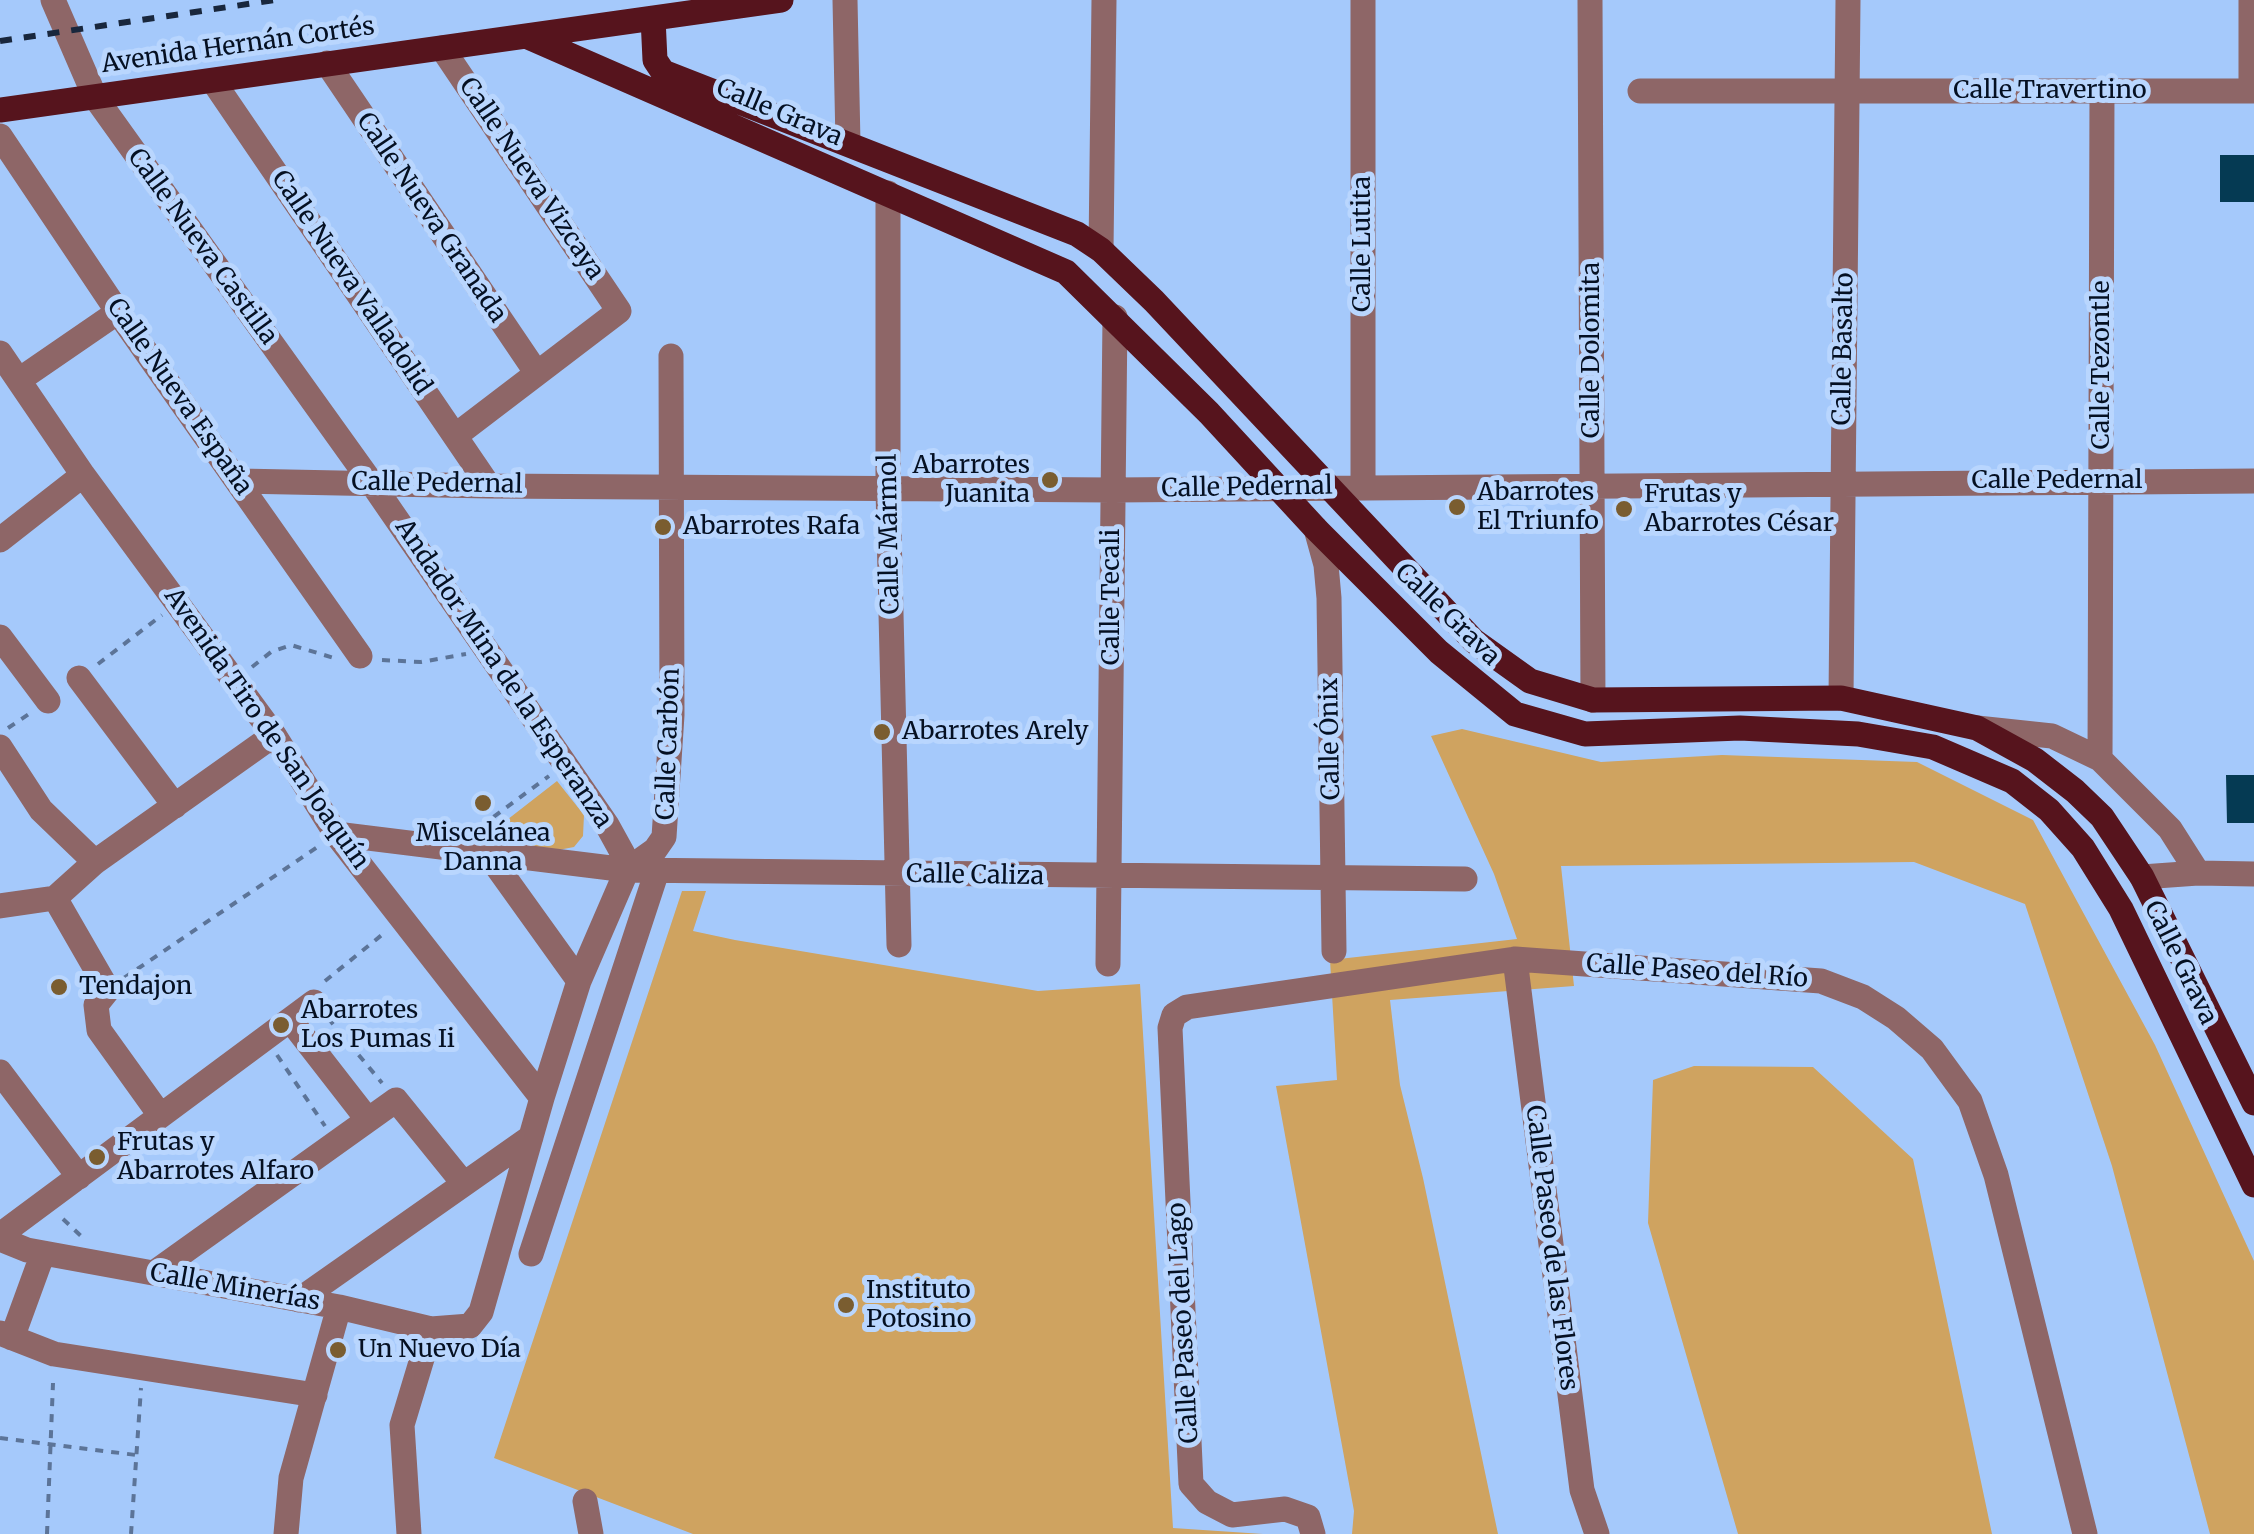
<!DOCTYPE html>
<html>
<head>
<meta charset="utf-8">
<style>
  body { margin:0 }
  canvas { display:block; background:#a5c9fb }
</style>
</head>
<body>
<canvas width="2254" height="1534"></canvas>
<script>
const g = document.querySelector('canvas').getContext('2d');
g.lineJoin = 'round';
function fill(path, color) { g.fillStyle = color; g.fill(path, 'evenodd'); }
const shape = rows => new Path2D(rows.map(r => 'M' + r).join(''));
function trace(path, color, width, dash) { g.strokeStyle = color; g.lineWidth = width; g.lineCap = dash ? 'butt' : 'round'; g.setLineDash(dash || []); g.stroke(path); }
function write(font, color, halo, rows, align = 'center') {
  g.font = font + ' Merriweather,serif'; g.lineWidth = 10; g.setLineDash([]); g.textBaseline = 'middle'; g.strokeStyle = halo; g.fillStyle = color; for (const [text, x, y, turn = 0] of rows) {
    g.save(); g.translate(x, y); g.rotate((+turn || 0) * Math.PI / 180); g.textAlign = isNaN(turn) ? turn : align; if (halo) g.strokeText(text, 0, 0); g.fillText(text, 0, 0); g.restore();
  }
}
fill(shape([
  [1462,729,1601,762,1722,755,1917,762,2033,820,2155,1045,2254,1261,2254,1534,2210,1534,2112,1166,2025,904,1914,862,1561,866,1574,986,1390,1000,1400,1085,1423,1178,1498,1534,1352,1534,1354,1511,1276,1086,1337,1080,1330,960,1517,939,1494,874,1431,736],
  [557,781,584,815,583,836,574,847,553,851,518,848,503,823],
  [682,891,706,891,693,931,735,940,1038,991,1140,984,1173,1528,1263,1534,693,1534,494,1458],
  [1694,1066,1813,1067,1913,1159,1992,1534,1738,1534,1648,1223,1653,1080]
]), '#cfa360');
fill(shape([
  [2220,155,2254,155,2254,202,2220,202],
  [2226,775,2254,775,2254,823,2227,823]
]), '#053a53');
trace(shape([
  [382,660,421,662,466,654],
  [98,664,162,615],
  [252,667,271,652,291,645,334,658],
  [8,728,29,714],
  [487,830,488,821,549,776],
  [124,978,319,846],
  [325,981,383,934],
  [328,1018,382,1083],
  [277,1055,325,1126],
  [63,1219,81,1236],
  [0,1438,136,1455],
  [47,1534,53,1383],
  [131,1534,141,1388]
]), '#5c7498', 4, [8, 8]);
trace(shape([
  [53,0,95,97,371,482,607,825,623,854,627,870],
  [845,0,848,143],
  [1590,0,1593,700],
  [2251,0,2251,91],
  [442,48,619,311,455,436],
  [327,63,536,372],
  [213,81,489,486],
  [1640,91,2254,91],
  [0,136,118,312,360,656],
  [888,193,888,489,899,945],
  [1101,250,1104,0],
  [0,353,83,475,274,735,336,834,542,1098],
  [19,380,118,312],
  [239,481,489,486,1113,490,2254,481],
  [1363,487,1363,0],
  [1316,529,1326,565,1329,598,1334,951],
  [0,540,83,475],
  [0,637,48,701],
  [79,678,175,806],
  [1841,698,1848,0],
  [1977,728,2052,736,2100,759,2170,829,2198,873],
  [0,747,41,810,95,862],
  [2100,759,2102,91],
  [336,834,627,870,1465,879],
  [485,850,579,981],
  [2142,877,2198,873,2254,874],
  [55,898,95,862,274,735],
  [55,898,108,990,96,1005,99,1030,160,1115],
  [0,906,55,898],
  [1515,959,1582,1490,1597,1534],
  [1108,964,1115,317],
  [291,1021,368,1120],
  [0,1072,79,1177],
  [0,1235,314,1002],
  [0,1239,27,1250,339,1307,431,1329,470,1326,481,1312,542,1098,579,981,627,870,655,850,664,837,672,715,671,356],
  [531,1254,657,871],
  [154,1273,396,1100,464,1184],
  [299,1300,531,1137],
  [0,1333,54,1354,315,1395],
  [12,1338,43,1253],
  [585,1501,591,1534],
  [286,1534,291,1478,339,1307],
  [409,1534,402,1425,431,1329],
  [1313,1534,1308,1517,1285,1509,1232,1515,1207,1502,1191,1484,1170,1028,1174,1015,1187,1007,1515,959,1821,981,1863,997,1896,1018,1932,1049,1970,1101,1996,1175,2085,1534]
]), '#8e6667', 25);
trace(shape([
  [653,18,655,60,663,72,1077,234,1101,250,1154,301,1474,641,1530,681,1593,700,1841,698,1977,728,2035,760,2075,791,2102,817,2142,877,2254,1103],
  [526,36,1066,272,1209,413,1316,529,1439,652,1515,714,1585,734,1740,728,1858,734,1933,747,2012,781,2049,810,2083,848,2121,909,2254,1185],
  [0,110,781,0]
]), '#56141d', 25);
trace(shape([
  [0,41,275,0]
]), '#19273d', 6, [12, 12]);
for (const [x, y, r, color] of [
  [1050,480,10,"#7a5d30"],
  [1457,507,10,"#7a5d30"],
  [1624,509,10,"#7a5d30"],
  [663,527,10,"#7a5d30"],
  [882,732,10,"#7a5d30"],
  [483,803,10,"#7a5d30"],
  [59,987,10,"#7a5d30"],
  [281,1025,10,"#7a5d30"],
  [97,1157,10,"#7a5d30"],
  [846,1305,10,"#7a5d30"],
  [338,1350,10,"#7a5d30"]
]) { const dot = new Path2D(); dot.arc(x, y, r, 0, 2 * Math.PI); g.fillStyle = color; g.fill(dot); trace(dot, '#b9d6fe', 4); }
write('25px', '#051022', '#b9d6fe', [
  ["Avenida Hernán Cortés",238,46,-8],
  ["Calle Travertino",2050,91],
  ["Calle Grava",779,113,23],
  ["Calle Nueva Vizcaya",531,179,56],
  ["Calle Nueva Granada",431,218,56],
  ["Calle Lutita",1363,244,-90],
  ["Calle Nueva Castilla",202,247,54],
  ["Calle Nueva Valladolid",351,283,56],
  ["Calle Basalto",1844,349,-89],
  ["Calle Dolomita",1592,350,-90],
  ["Calle Tezontle",2102,365,-90],
  ["Calle Nueva España",179,397,55],
  ["Calle Pedernal",2057,481],
  ["Calle Pedernal",437,484,1],
  ["Calle Pedernal",1247,488,-1],
  ["Calle Mármol",890,534,-91],
  ["Calle Tecali",1112,597,-90],
  ["Calle Grava",1447,615,44],
  ["Andador Mina de la Esperanza",503,674,56],
  ["Avenida Tiro de San Joaquín",266,729,55],
  ["Calle Ónix",1331,739,-91],
  ["Calle Carbón",669,744,-88],
  ["Calle Caliza",975,876,1],
  ["Calle Grava",2180,963,64],
  ["Calle Paseo del Río",1697,972,4],
  ["Calle Paseo de las Flores",1551,1248,83],
  ["Calle Minerías",235,1288,10],
  ["Calle Paseo del Lago",1184,1323,-93]
]);
write('25px', '#051022', '#b9d6fe', [
  ["Abarrotes",1030,466,"right"],
  ["Juanita",1030,495,"right"],
  ["Abarrotes",1477,493],
  ["El Triunfo",1477,522],
  ["Frutas y",1644,495],
  ["Abarrotes César",1644,524],
  ["Abarrotes Rafa",683,527],
  ["Abarrotes Arely",902,732],
  ["Miscelánea",483,834,"center"],
  ["Danna",483,863,"center"],
  ["Tendajon",79,987],
  ["Abarrotes",301,1011],
  ["Los Pumas Ii",301,1040],
  ["Frutas y",117,1143],
  ["Abarrotes Alfaro",117,1172],
  ["Instituto",866,1291],
  ["Potosino",866,1320],
  ["Un Nuevo Día",358,1350]
], 'left');
</script>
</body>
</html>
